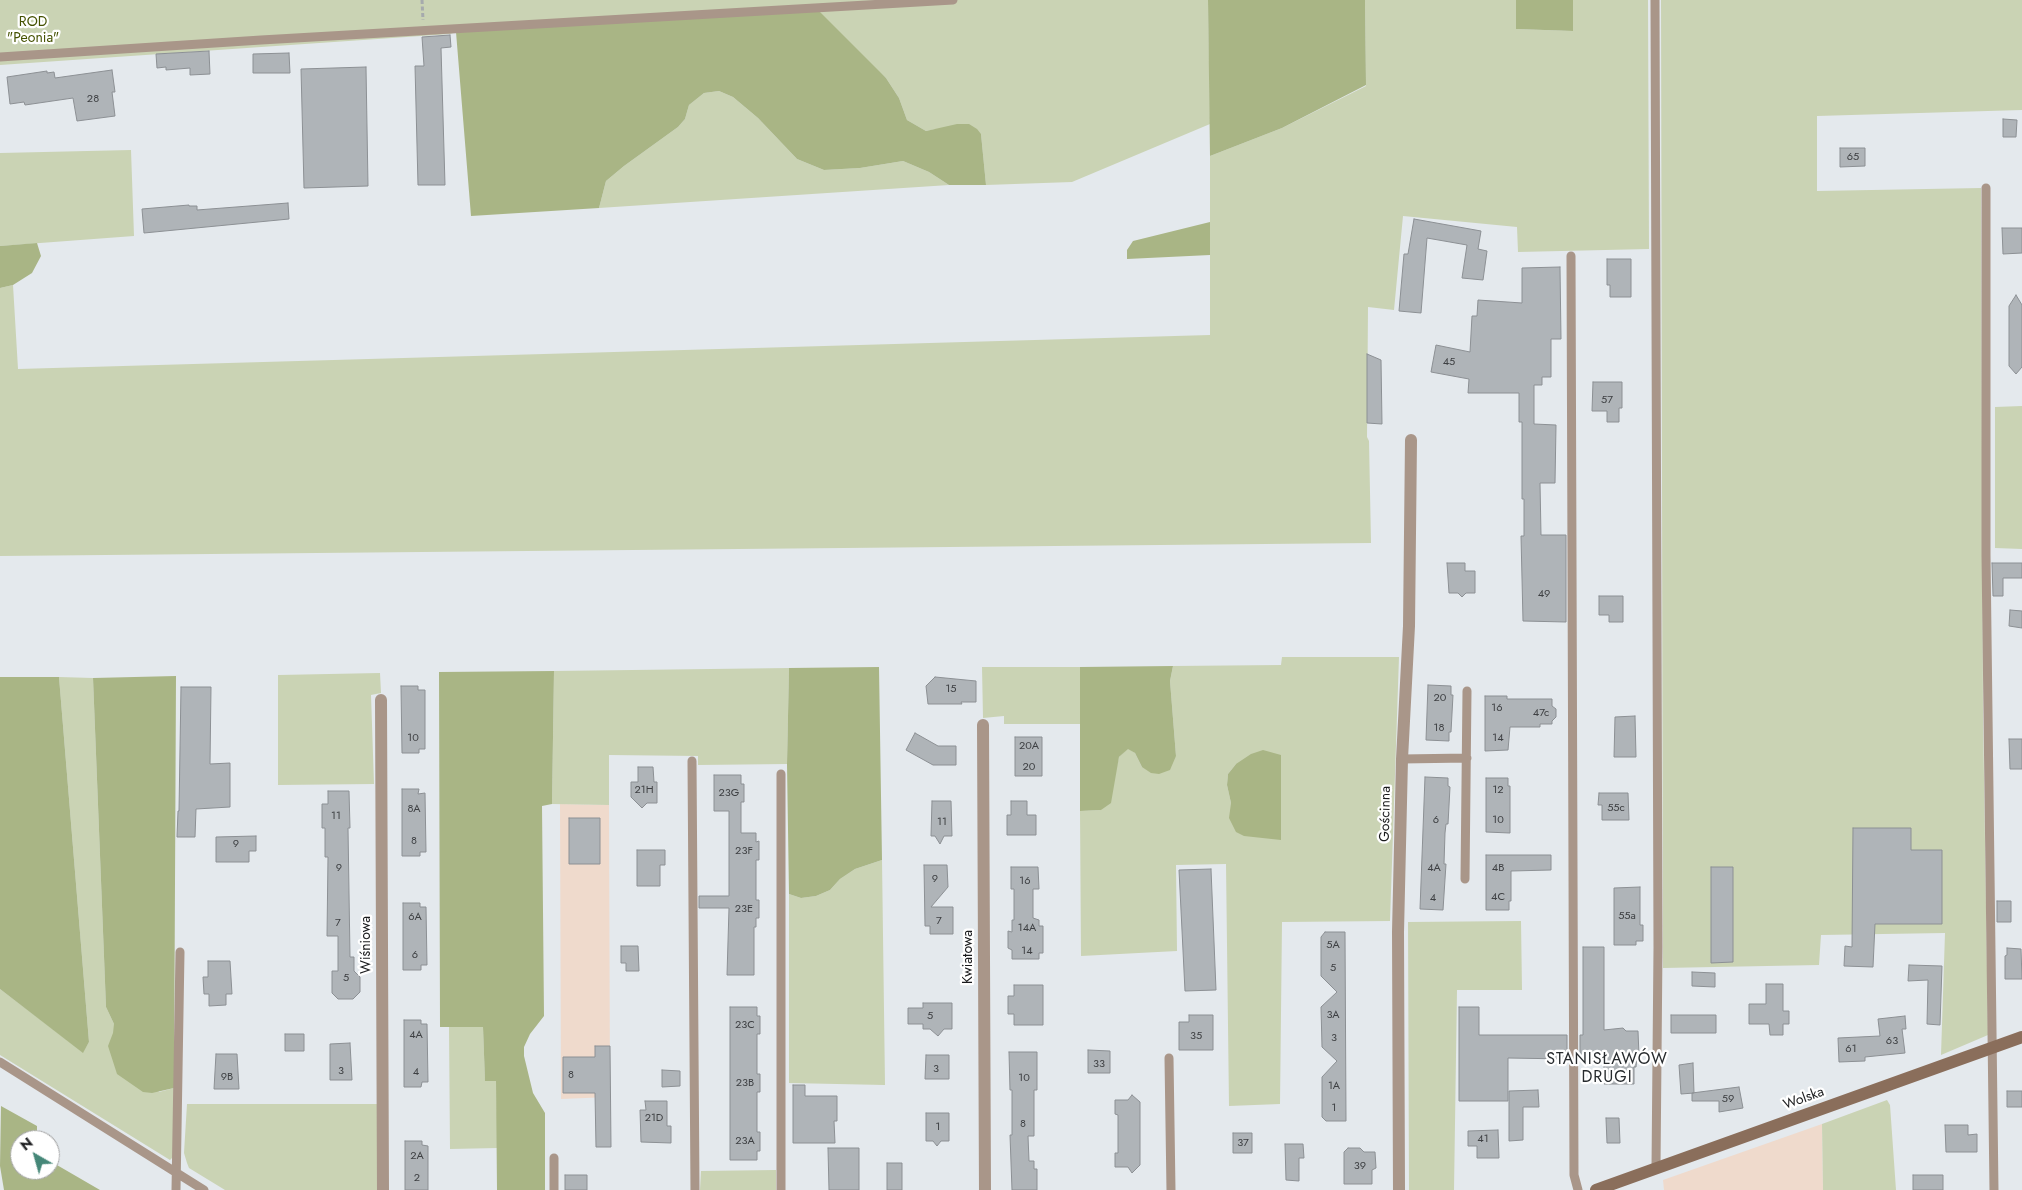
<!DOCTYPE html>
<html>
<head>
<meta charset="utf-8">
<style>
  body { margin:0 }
  #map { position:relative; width:2022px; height:1190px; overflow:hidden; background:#e4e9ed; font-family:Jost,sans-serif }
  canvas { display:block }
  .north { position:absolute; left:10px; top:1130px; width:50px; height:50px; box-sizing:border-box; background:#fff; border:1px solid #a3a3a4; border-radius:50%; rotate:322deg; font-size:14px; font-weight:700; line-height:20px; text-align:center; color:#191a1c }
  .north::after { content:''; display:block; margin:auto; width:18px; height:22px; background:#458778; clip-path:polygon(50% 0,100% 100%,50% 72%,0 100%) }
</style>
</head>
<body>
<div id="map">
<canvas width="2022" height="1190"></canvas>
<div class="north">N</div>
</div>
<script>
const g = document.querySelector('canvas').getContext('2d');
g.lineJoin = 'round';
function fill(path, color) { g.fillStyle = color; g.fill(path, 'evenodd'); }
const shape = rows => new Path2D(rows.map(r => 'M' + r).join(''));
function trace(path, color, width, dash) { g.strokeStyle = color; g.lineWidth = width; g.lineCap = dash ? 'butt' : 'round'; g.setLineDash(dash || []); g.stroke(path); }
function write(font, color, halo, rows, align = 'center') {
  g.font = font + ' Jost,sans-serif'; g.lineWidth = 4.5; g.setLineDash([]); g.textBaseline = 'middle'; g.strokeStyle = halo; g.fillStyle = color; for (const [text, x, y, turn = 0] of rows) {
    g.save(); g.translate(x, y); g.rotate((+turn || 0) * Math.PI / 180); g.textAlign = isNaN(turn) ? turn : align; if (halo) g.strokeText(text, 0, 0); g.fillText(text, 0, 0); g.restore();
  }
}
fill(shape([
  [560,804,609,805,610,1097,561,1099],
  [1822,1124,1823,1190,1664,1190,1663,1180]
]), '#efdacc');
fill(shape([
  [0,0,1208,0,1210,124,1072,182,986,185,981,134,936,129,926,131,907,120,899,98,886,78,869,63,456,32,450,34,0,65],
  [1365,0,1516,0,1516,29,1573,31,1573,0,1648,0,1649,249,1518,252,1517,227,1403,216,1394,310,1368,307,1367,437,1369,441,1371,543,0,556,0,288,13,285,18,369,1210,335,1210,156,1282,128,1366,86],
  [1661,0,2022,0,2022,110,1817,116,1817,191,1981,188,1983,713,1988,1035,1941,1055,1945,933,1821,935,1819,965,1663,968],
  [719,91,733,97,758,118,797,159,824,170,860,168,903,161,929,172,949,185,599,208,606,181,624,166,678,127,685,119,689,105,704,93],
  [131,150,134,236,0,246,0,153],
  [2022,406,2022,549,1995,548,1995,407],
  [1282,657,1399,657,1390,921,1282,922,1280,1104,1229,1106,1226,864,1176,865,1177,951,1081,956,1080,811,1101,810,1115,773,1119,757,1128,748,1135,753,1142,767,1176,756,1170,681,1173,666,1281,665],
  [1236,764,1229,818,1231,803,1227,785,1228,774],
  [982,667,1080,667,1080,724,1004,724,1004,716,983,718],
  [789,668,787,764,698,765,698,756,609,755,609,805,552,804,554,671],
  [380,673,381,693,371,695,374,784,278,785,278,675],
  [59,677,93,678,106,1007,114,1024,114,1033,159,1092,174,1088,174,1156,170,1160,0,1055,0,989,83,1052,89,1042],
  [882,860,885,1085,789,1083,789,894,801,898,816,896,830,890,840,879,855,869],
  [1521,921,1522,990,1457,990,1454,1190,1409,1190,1408,922],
  [449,1027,483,1027,485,1080,496,1081,498,1148,450,1149],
  [1887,1100,1890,1105,1896,1190,1823,1190,1822,1124],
  [187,1104,377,1104,377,1190,225,1190,189,1168,187,1163,184,1153],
  [776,1170,776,1190,700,1190,701,1171]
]), '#cad3b4');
fill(shape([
  [1208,0,1365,0,1366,85,1282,128,1210,156],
  [1516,0,1573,0,1573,31,1516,29],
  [819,11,886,78,899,98,907,120,926,131,957,124,969,124,977,129,981,134,986,185,949,185,929,172,903,161,860,168,824,170,797,159,758,118,733,97,719,91,704,93,689,105,685,119,678,127,624,166,606,181,599,208,471,216,456,32],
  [1210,222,1210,255,1127,259,1127,250,1133,241],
  [37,243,41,256,32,273,13,285,0,288,0,246],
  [1173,666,1170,681,1176,756,1170,770,1159,774,1151,773,1142,767,1135,753,1128,749,1119,757,1111,803,1101,810,1080,811,1080,667],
  [879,667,882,860,855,869,840,879,830,890,816,896,801,898,789,894,787,764,789,668],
  [554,671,552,804,542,806,544,1016,530,1034,524,1047,524,1056,533,1093,545,1113,545,1190,497,1190,496,1081,485,1081,483,1027,440,1027,439,672],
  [176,676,174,1088,152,1093,143,1092,117,1074,108,1046,113,1033,114,1024,106,1007,93,678],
  [0,677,59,677,89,1042,83,1053,0,989],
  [1263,750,1281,755,1281,840,1244,836,1236,832,1229,818,1231,803,1227,785,1228,774,1236,764,1251,754],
  [1,1106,37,1126,37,1140,20,1140,20,1170,50,1170,50,1161,100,1190,4,1190,0,1166]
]), '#a9b585');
const building = shape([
  [450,35,451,47,441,48,445,185,418,185,415,66,424,66,422,37,450,35],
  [209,51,210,74,190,75,190,68,166,70,166,67,157,68,156,54,209,51],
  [289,53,290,73,253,73,253,54,289,53],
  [366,67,368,186,304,188,301,69,366,67],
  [112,70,115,92,112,92,115,116,77,121,73,98,25,105,24,102,10,104,7,77,47,71,47,73,54,72,55,78,112,70],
  [2003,119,2017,120,2016,137,2003,137,2003,119],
  [1840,148,1865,148,1865,166,1840,167,1840,148],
  [288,203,289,219,144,233,142,209,189,205,189,206,197,206,197,210,288,203],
  [1414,219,1481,231,1478,249,1487,251,1483,280,1462,278,1467,245,1427,238,1421,313,1399,311,1404,254,1408,254,1414,219],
  [2002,228,2022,228,2022,253,2003,254,2002,228],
  [1607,259,1631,259,1631,297,1610,297,1610,285,1607,285,1607,259],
  [1560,267,1561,339,1551,339,1551,377,1542,377,1542,385,1534,385,1534,424,1556,425,1555,483,1540,483,1541,535,1566,535,1566,622,1523,621,1521,536,1524,536,1524,499,1522,499,1522,422,1519,422,1519,393,1468,393,1469,379,1431,372,1436,345,1470,352,1472,316,1477,316,1478,300,1522,303,1522,268,1560,267],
  [2016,295,2022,305,2022,367,2016,374,2009,366,2009,306,2016,295],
  [1367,354,1381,360,1382,424,1367,423,1367,354],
  [1593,382,1622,382,1622,408,1619,408,1619,422,1607,422,1607,411,1592,411,1593,382],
  [1447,563,1465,563,1465,571,1475,571,1475,593,1466,593,1462,597,1458,593,1449,593,1447,563],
  [1992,563,2022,563,2022,578,2003,578,2003,596,1993,596,1992,563],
  [1599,596,1623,596,1623,622,1609,622,1609,615,1599,615,1599,596],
  [2010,610,2022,611,2022,628,2009,626,2010,610],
  [935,677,976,681,976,702,961,702,962,704,928,704,926,686,935,677],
  [1428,685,1451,686,1451,695,1453,695,1451,732,1449,732,1449,741,1426,740,1428,685],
  [401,686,418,686,418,690,425,690,425,749,419,749,419,753,402,753,401,686],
  [181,687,211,687,210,764,230,763,230,807,196,809,195,837,177,837,178,811,179,811,181,687],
  [1485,696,1507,696,1507,699,1552,699,1552,706,1556,709,1556,717,1552,721,1552,724,1540,724,1540,727,1510,727,1508,750,1485,751,1485,696],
  [1635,716,1636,757,1614,757,1615,717,1635,716],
  [915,733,938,746,956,746,956,765,933,765,906,750,915,733],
  [1015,737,1042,737,1042,776,1015,776,1015,737],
  [2009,739,2022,739,2022,769,2010,769,2009,739],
  [638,767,653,767,654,782,657,782,657,803,647,803,642,808,631,797,631,782,638,782,638,767],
  [714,775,741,775,741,784,744,784,744,802,741,802,741,833,756,833,756,842,759,841,759,860,756,860,756,900,759,900,759,918,756,918,756,927,754,927,754,975,727,975,729,908,699,908,699,896,729,896,729,811,714,811,714,775],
  [1425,777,1448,778,1448,786,1450,787,1448,824,1446,824,1445,833,1444,864,1446,864,1443,910,1420,909,1425,777],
  [1486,778,1508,778,1508,786,1510,786,1510,833,1486,832,1486,778],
  [402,789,419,789,418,794,425,793,426,852,420,852,420,856,402,856,402,789],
  [328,791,349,791,350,828,348,828,350,957,354,957,354,971,360,977,360,992,353,999,338,999,332,993,332,971,338,971,338,936,327,936,328,857,325,857,325,828,322,828,322,804,328,804,328,791],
  [1599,793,1628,793,1629,820,1602,820,1602,805,1598,805,1599,793],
  [932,801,951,801,952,836,944,836,940,844,935,836,931,836,932,801],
  [1011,801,1027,801,1027,815,1036,815,1036,835,1007,835,1007,815,1011,815,1011,801],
  [569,818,600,818,600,864,569,864,569,818],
  [1853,828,1911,828,1911,850,1942,850,1942,924,1875,924,1873,967,1844,966,1845,946,1852,947,1853,828],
  [256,836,256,851,249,851,249,862,216,862,216,837,256,836],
  [637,850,665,850,665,865,660,865,660,886,637,886,637,850],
  [1486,855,1551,855,1551,870,1511,871,1511,901,1509,901,1509,910,1486,910,1486,855],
  [924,865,947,865,948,887,931,907,953,907,953,934,930,934,930,926,925,926,924,865],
  [1011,867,1038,867,1039,889,1033,889,1033,918,1039,920,1039,926,1043,926,1043,953,1039,953,1039,959,1012,959,1012,950,1008,948,1008,931,1012,932,1012,920,1014,920,1014,889,1011,889,1011,867],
  [1711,867,1733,867,1733,962,1711,963,1711,867],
  [1211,869,1216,990,1185,991,1179,870,1211,869],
  [1640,887,1640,925,1643,925,1643,941,1636,941,1636,945,1614,945,1614,888,1640,887],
  [1997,901,2011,901,2011,922,1997,922,1997,901],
  [403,903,420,903,420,907,426,907,427,965,421,965,421,970,403,970,403,903],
  [1325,932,1345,932,1346,1121,1326,1121,1322,1117,1322,1077,1337,1061,1322,1047,1321,1007,1337,992,1321,976,1321,937,1325,932],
  [621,946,638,946,639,971,626,971,626,963,621,963,621,946],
  [1583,947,1604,947,1604,1030,1623,1028,1626,1031,1638,1031,1639,1056,1637,1056,1636,1067,1634,1067,1634,1084,1604,1084,1604,1062,1586,1062,1586,1059,1580,1059,1580,1035,1583,1035,1583,947],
  [2007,948,2021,949,2022,979,2005,979,2005,956,2007,955,2007,948],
  [208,961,230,961,232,994,226,994,226,1005,209,1006,209,994,204,994,203,977,208,977,208,961],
  [1909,965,1942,966,1940,1025,1927,1024,1928,980,1908,981,1909,965],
  [1692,972,1715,973,1715,987,1692,986,1692,972],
  [1766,984,1783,984,1783,1011,1789,1011,1789,1024,1783,1024,1783,1035,1770,1035,1769,1024,1749,1024,1749,1004,1766,1004,1766,984],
  [1014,985,1043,985,1043,1025,1014,1025,1014,1014,1008,1014,1008,996,1014,996,1014,985],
  [923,1003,952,1003,952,1029,944,1029,938,1036,930,1029,923,1029,923,1024,908,1024,908,1008,923,1008,923,1003],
  [730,1007,757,1007,757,1016,760,1016,760,1034,757,1034,757,1074,760,1074,760,1092,757,1092,757,1132,760,1132,760,1151,757,1151,757,1160,730,1160,730,1007],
  [1459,1007,1479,1007,1479,1035,1567,1035,1567,1059,1508,1058,1508,1101,1459,1101,1459,1007],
  [1189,1015,1213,1015,1213,1050,1179,1050,1179,1022,1189,1022,1189,1015],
  [1671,1015,1716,1015,1716,1033,1671,1033,1671,1015],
  [1905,1016,1906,1029,1902,1029,1905,1053,1865,1057,1865,1061,1839,1062,1838,1038,1880,1036,1878,1019,1905,1016],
  [404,1020,421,1020,421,1024,427,1024,428,1082,422,1082,421,1087,404,1087,404,1020],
  [285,1034,304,1034,304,1051,285,1051,285,1034],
  [350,1043,352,1080,330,1080,330,1044,350,1043],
  [595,1046,610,1046,611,1147,596,1147,595,1093,563,1093,563,1057,595,1057,595,1046],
  [1088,1050,1110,1051,1110,1073,1088,1073,1088,1050],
  [1009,1052,1037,1052,1037,1090,1034,1090,1034,1136,1028,1136,1029,1161,1034,1161,1034,1169,1037,1169,1037,1190,1012,1190,1010,1135,1012,1135,1012,1090,1010,1090,1009,1052],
  [216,1054,237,1054,239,1089,214,1089,216,1054],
  [926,1055,949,1055,949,1079,925,1079,926,1055],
  [1693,1063,1694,1093,1681,1094,1679,1065,1693,1063],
  [662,1070,680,1071,680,1086,662,1087,662,1070],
  [793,1085,805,1085,805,1096,837,1096,837,1121,834,1121,835,1143,793,1143,793,1085],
  [1739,1087,1743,1108,1719,1112,1719,1101,1692,1101,1692,1093,1739,1087],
  [1538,1090,1539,1107,1523,1107,1523,1140,1509,1141,1509,1091,1538,1090],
  [2007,1091,2022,1091,2022,1107,2007,1107,2007,1091],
  [1132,1095,1140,1102,1140,1165,1132,1173,1128,1167,1115,1167,1115,1153,1118,1153,1118,1115,1115,1114,1115,1100,1128,1100,1132,1095],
  [645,1101,667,1101,667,1126,671,1126,671,1143,641,1142,640,1110,646,1110,645,1101],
  [926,1113,949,1113,949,1141,941,1141,937,1146,933,1141,926,1141,926,1113],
  [1606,1118,1619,1118,1620,1143,1607,1143,1606,1118],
  [1945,1125,1968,1125,1968,1135,1977,1134,1977,1152,1946,1152,1945,1125],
  [1498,1130,1499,1158,1477,1158,1477,1146,1468,1146,1468,1131,1498,1130],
  [1233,1133,1252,1133,1252,1153,1233,1153,1233,1133],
  [405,1141,422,1141,422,1145,428,1146,428,1190,405,1190,405,1141],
  [1285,1144,1303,1144,1304,1158,1299,1158,1299,1181,1286,1180,1285,1144],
  [828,1148,859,1148,859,1190,829,1190,828,1148],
  [1348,1148,1360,1148,1364,1152,1375,1152,1376,1168,1372,1170,1372,1184,1344,1184,1344,1152,1348,1148],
  [887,1163,902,1163,902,1190,887,1190,887,1163],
  [565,1175,587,1175,587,1190,565,1190,565,1175],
  [1913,1175,1943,1175,1943,1190,1913,1190,1913,1175]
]);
fill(building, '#afb4b8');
trace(building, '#8c9094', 1);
trace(shape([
  [422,0,423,20]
]), '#a6aaad', 3, [4, 2.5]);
trace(shape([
  [1655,0,1658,947,1656,1168],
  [0,57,261,40,953,0],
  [1986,188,1986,555,1994,1190],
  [1571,256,1574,1175,1578,1190],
  [1402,759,1467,758],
  [692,761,695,1190],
  [781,774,781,1190],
  [1465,879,1467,691],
  [1169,1058,1171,1190],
  [0,1062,204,1190],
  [554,1158,554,1190],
  [176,1190,180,952]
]), '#a99689', 9);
trace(shape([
  [381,700,383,1190],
  [983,725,985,1190],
  [1399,1190,1398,932,1402,759,1409,626,1411,440]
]), '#a99689', 12);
trace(shape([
  [1596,1190,2022,1037]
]), '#8a6e5b', 12);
write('11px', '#3e4043', null, [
  ["28",93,99],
  ["65",1853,157],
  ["45",1449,362],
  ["57",1607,400],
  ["49",1544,594],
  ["15",951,689],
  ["20",1440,698],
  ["16",1497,708],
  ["47c",1541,713],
  ["18",1439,728],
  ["10",413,738],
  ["14",1498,738],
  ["20A",1029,746],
  ["20",1029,767],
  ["21H",644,790],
  ["12",1498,790],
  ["23G",729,793],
  ["55c",1616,808],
  ["8A",414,809],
  ["11",336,816],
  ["6",1436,820],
  ["10",1498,820],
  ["11",942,822],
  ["8",414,841],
  ["9",236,844],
  ["23F",744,851],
  ["9",339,868],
  ["4A",1434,868],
  ["4B",1498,868],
  ["9",935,879],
  ["16",1025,881],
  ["4C",1498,897],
  ["4",1433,898],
  ["23E",744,909],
  ["55a",1627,916],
  ["6A",415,917],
  ["7",939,921],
  ["7",338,923],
  ["14A",1027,928],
  ["5A",1333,945],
  ["14",1027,951],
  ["6",415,955],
  ["5",1333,968],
  ["5",346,978],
  ["3A",1333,1015],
  ["5",930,1016],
  ["23C",745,1025],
  ["4A",416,1035],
  ["35",1196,1036],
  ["3",1334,1038],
  ["63",1892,1041],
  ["61",1851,1049],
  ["33",1099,1064],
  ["3",936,1069],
  ["3",341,1071],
  ["4",416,1072],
  ["8",571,1075],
  ["9B",227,1077],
  ["10",1024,1078],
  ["23B",745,1083],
  ["1A",1334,1086],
  ["59",1728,1099],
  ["1",1334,1108],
  ["21D",654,1118],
  ["8",1023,1124],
  ["1",938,1127],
  ["41",1483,1139],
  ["23A",745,1141],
  ["37",1243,1143],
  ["2A",417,1156],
  ["39",1360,1166],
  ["2",417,1178]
]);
write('14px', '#455202', '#fff', [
  ["ROD",33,23],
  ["\"Peonia\"",33,39]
]);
write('14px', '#191a1c', '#fff', [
  ["Gościnna",1386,814,-89],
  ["Wiśniowa",367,945,-90],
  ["Kwiatowa",969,957,-90],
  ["Wolska",1804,1099,-20]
]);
g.letterSpacing = '1px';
write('16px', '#262a2d', '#fff', [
  ["STANISŁAWÓW",1607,1060],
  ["DRUGI",1607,1078]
]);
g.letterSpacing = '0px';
</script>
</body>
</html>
